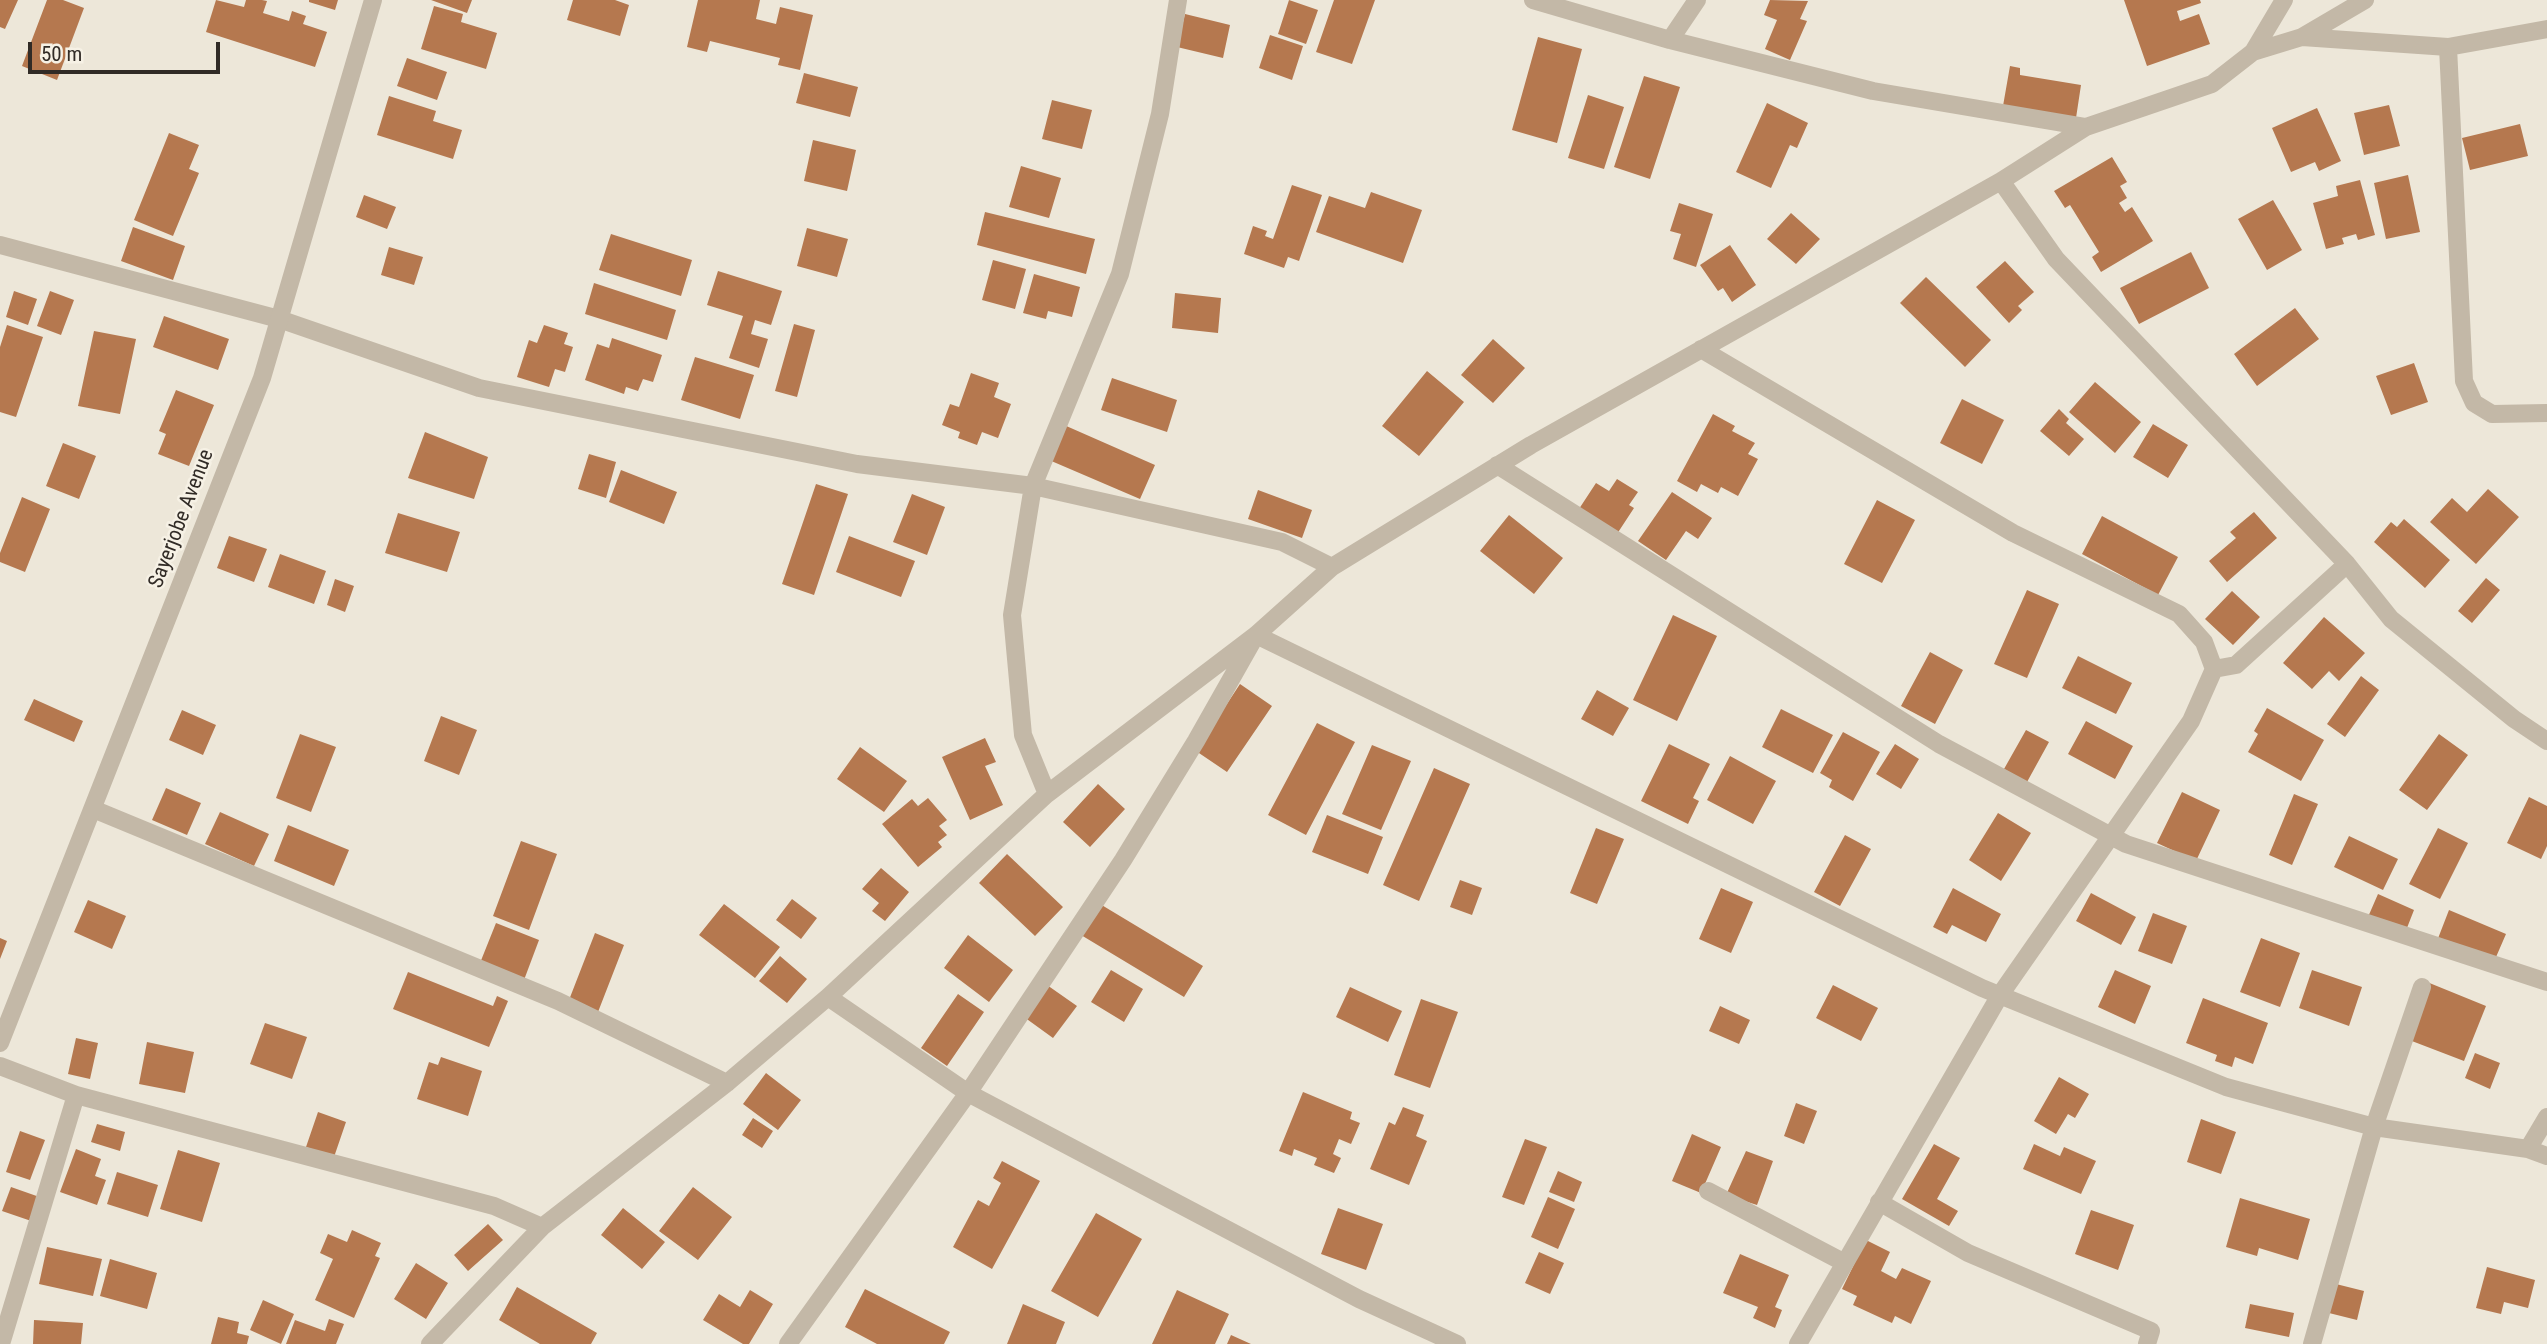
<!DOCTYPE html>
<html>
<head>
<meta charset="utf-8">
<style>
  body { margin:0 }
  #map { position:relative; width:2547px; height:1344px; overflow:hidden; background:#ede7d9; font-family:"Roboto Condensed",sans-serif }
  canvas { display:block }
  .scale { position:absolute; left:28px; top:42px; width:192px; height:32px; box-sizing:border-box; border:4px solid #312b26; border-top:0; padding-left:9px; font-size:21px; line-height:24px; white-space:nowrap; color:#312b26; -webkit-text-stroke:5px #f6f1e5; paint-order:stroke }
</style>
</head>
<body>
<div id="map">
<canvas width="2547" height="1344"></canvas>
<div class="scale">50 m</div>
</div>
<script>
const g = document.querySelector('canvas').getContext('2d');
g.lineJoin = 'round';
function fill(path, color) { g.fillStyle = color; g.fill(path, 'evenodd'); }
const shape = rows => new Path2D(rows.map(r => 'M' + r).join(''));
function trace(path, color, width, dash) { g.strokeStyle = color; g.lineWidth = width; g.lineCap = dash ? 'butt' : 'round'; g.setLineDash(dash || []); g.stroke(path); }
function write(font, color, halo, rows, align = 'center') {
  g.font = font + ' "Roboto Condensed",sans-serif'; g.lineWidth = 5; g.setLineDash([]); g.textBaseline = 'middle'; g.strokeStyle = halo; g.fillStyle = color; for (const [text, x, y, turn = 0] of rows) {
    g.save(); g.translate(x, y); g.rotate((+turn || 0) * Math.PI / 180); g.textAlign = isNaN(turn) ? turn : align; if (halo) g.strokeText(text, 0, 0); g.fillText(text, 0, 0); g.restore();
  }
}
fill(shape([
  [0,0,18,0,5,29,0,27],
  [47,0,63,0,84,8,57,80,22,66],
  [216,0,244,7,246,0,262,0,267,1,263,13,289,21,292,11,306,16,303,24,327,32,315,67,206,32],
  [309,0,338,0,335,10,309,2],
  [431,0,472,0,467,13],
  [573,0,615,0,629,5,620,36,567,20],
  [698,0,760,0,756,19,776,24,780,7,813,15,800,70,778,65,780,58,710,41,707,52,687,47],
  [1289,0,1318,10,1306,44,1278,34],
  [1334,0,1375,0,1352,64,1316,52],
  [1770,0,1808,1,1800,19,1807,21,1790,60,1765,49,1777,20,1764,15],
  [2124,0,2200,0,2201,3,2177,11,2180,21,2199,14,2210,44,2147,66],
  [434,6,463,14,461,22,497,33,486,69,421,49],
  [1185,14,1230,25,1223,58,1177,47],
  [1270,35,1303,46,1292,80,1259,68],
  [1538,37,1582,49,1557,143,1512,130],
  [407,58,447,72,437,100,397,86],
  [2010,66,2020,68,2020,75,2081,85,2076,118,2003,106],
  [804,73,858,87,850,117,796,103],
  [1644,76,1680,87,1650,179,1614,167],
  [1588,95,1624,107,1604,169,1568,158],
  [389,96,436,111,433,121,462,130,453,159,377,135],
  [1052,100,1092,110,1082,149,1042,139],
  [1767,103,1808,123,1797,148,1790,145,1771,188,1736,172],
  [2389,105,2400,146,2364,155,2354,113],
  [2317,108,2341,161,2319,171,2315,162,2291,172,2272,128],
  [2520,124,2528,156,2470,170,2462,138],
  [169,133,199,145,189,169,199,173,173,236,134,220],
  [813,140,856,150,847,191,804,181],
  [2112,157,2127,182,2120,186,2127,198,2119,203,2125,212,2132,207,2153,241,2101,272,2092,257,2099,252,2070,205,2065,208,2054,191],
  [1021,166,1061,178,1049,218,1009,207],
  [2408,175,2420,232,2386,239,2374,183],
  [2360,180,2375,235,2358,240,2356,234,2342,238,2344,244,2326,249,2313,203,2338,196,2336,186],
  [1292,185,1322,195,1299,261,1288,257,1284,268,1244,254,1253,226,1267,231,1265,236,1273,239],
  [1371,192,1422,210,1403,263,1316,232,1329,196,1365,208],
  [364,195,396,207,387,229,356,217],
  [2273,200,2302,250,2267,270,2238,219],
  [1679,203,1713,214,1696,267,1673,259,1681,234,1670,231],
  [985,212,1095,239,1086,274,977,245],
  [1791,213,1820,239,1796,264,1767,239],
  [133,227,185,246,173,280,121,261],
  [807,228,848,239,837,277,797,266],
  [611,234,692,260,681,296,599,270],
  [1730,245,1756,285,1732,302,1723,288,1718,291,1700,265],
  [389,247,423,257,414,285,381,275],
  [2191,252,2209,288,2139,324,2120,288],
  [993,260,1026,269,1015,309,982,300],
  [2005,261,2034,292,2018,306,2022,310,2009,323,1976,287],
  [718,271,782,291,771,325,755,320,751,334,768,339,759,368,729,358,743,316,707,305],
  [1034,274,1080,287,1072,317,1048,311,1046,319,1023,313],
  [1926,277,1991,340,1965,367,1900,303],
  [594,283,676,310,667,340,585,314],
  [14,291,37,299,28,325,6,317],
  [50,291,74,300,61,335,37,326],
  [1175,293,1221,298,1218,333,1172,328],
  [2295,308,2319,339,2257,386,2234,354],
  [164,316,229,339,218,370,153,347],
  [794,324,815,330,797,397,775,391],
  [7,325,43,337,16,417,0,412,0,347],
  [544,325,568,333,564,344,573,347,565,372,555,369,549,387,517,377,529,340,537,343],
  [94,331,136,339,120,414,78,406],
  [612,338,662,355,653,382,643,379,638,391,626,387,624,394,585,380,597,344,609,348],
  [1493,339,1525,368,1493,403,1461,375],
  [695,357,754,375,740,419,681,400],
  [2414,363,2428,402,2391,415,2376,376],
  [1427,371,1464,402,1419,456,1382,426],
  [971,373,999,383,994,397,1011,404,998,438,982,432,977,445,958,438,960,432,942,425,950,404,959,407],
  [1112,378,1177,400,1167,432,1101,410],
  [2095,382,2141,422,2115,453,2069,412],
  [176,390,214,405,189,466,158,454,166,434,159,431],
  [1962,399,2004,420,1982,464,1940,443],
  [2059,409,2069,419,2066,423,2084,439,2069,456,2040,431],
  [1713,414,1735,426,1732,431,1755,443,1748,454,1758,459,1738,496,1721,487,1718,493,1701,484,1697,492,1677,481],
  [2153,424,2188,445,2168,478,2133,457],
  [1064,425,1155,465,1140,499,1049,460],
  [425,432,488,457,474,499,408,478],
  [63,443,96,456,79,499,46,486],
  [589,454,616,462,606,498,578,489],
  [621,470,677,492,664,524,609,502],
  [1617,479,1638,492,1629,505,1634,508,1615,537,1577,512,1596,483,1609,491],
  [816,484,848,494,814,595,782,584],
  [2488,489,2519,517,2476,564,2430,522,2452,498,2467,512],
  [1258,490,1312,510,1302,538,1248,519],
  [1672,492,1712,518,1698,539,1686,531,1666,560,1638,541],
  [912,494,945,507,927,555,893,542],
  [22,497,50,509,25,572,0,562,0,553],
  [1877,500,1915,520,1882,583,1844,564],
  [2254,512,2277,538,2227,582,2209,561,2236,538,2230,532],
  [398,513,460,532,447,572,385,553],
  [1509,515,1563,558,1534,594,1480,551],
  [2102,516,2178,557,2158,595,2082,554],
  [2404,519,2450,560,2425,588,2374,542,2391,522,2397,527],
  [229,536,267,549,254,582,217,568],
  [849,536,915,561,901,597,836,572],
  [280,554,326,571,314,604,268,587],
  [2486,578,2500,590,2472,623,2458,611],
  [335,579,354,586,345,612,327,605],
  [2027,590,2059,604,2027,678,1994,664],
  [2232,591,2260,617,2233,645,2205,619],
  [1673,615,1717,636,1677,721,1633,700],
  [2324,617,2365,653,2339,681,2329,671,2312,689,2283,663],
  [1930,652,1963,670,1935,724,1901,706],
  [2078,656,2132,683,2116,714,2062,688],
  [2361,676,2379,690,2345,737,2327,724],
  [1240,684,1272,706,1227,772,1196,751],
  [1597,690,1629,708,1613,736,1581,719],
  [34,699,83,721,74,742,24,720],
  [2267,708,2324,740,2301,781,2248,752,2258,734,2254,731],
  [1781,709,1833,735,1813,773,1762,747],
  [182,710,216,725,203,755,169,740],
  [441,716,477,730,459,775,424,761],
  [2086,721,2133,746,2115,779,2068,754],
  [1317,723,1355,742,1306,835,1268,815],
  [2026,730,2049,742,2027,782,2004,769],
  [1843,732,1880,752,1853,801,1829,787,1832,780,1820,773],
  [300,734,336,747,311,812,276,798],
  [2439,734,2468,755,2427,810,2399,790],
  [985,738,996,762,985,766,1003,805,970,820,942,757],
  [1669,744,1710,764,1693,798,1699,801,1688,824,1641,801],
  [1895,744,1919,759,1901,789,1876,774],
  [1372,745,1411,761,1381,830,1342,814],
  [860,747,907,781,884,812,837,779],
  [1730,756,1776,781,1753,824,1707,800],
  [1434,768,1470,784,1419,901,1383,885],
  [1098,784,1125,809,1090,847,1063,822],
  [166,788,201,803,187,835,152,820],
  [2182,792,2220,810,2196,861,2157,843],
  [2294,794,2318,804,2292,865,2269,855],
  [2529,797,2547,806,2547,846,2541,859,2507,843],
  [928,798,947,820,939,826,947,835,938,842,942,847,918,867,882,824,912,799,918,806],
  [220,812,269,834,254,866,205,844],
  [1998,813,2031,833,2001,881,1969,860],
  [1327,815,1383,837,1368,874,1312,852],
  [288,825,349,850,334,886,274,861],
  [1596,828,1624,839,1597,904,1570,893],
  [2438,828,2468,843,2440,899,2409,884],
  [1845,835,1871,849,1840,906,1814,892],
  [2349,836,2398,859,2383,890,2334,867],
  [521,841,557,854,529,930,493,916],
  [1007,854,1063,907,1035,936,979,883],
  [881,868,909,892,885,921,872,911,879,903,862,889],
  [1460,880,1482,888,1472,915,1450,907],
  [1721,888,1753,902,1731,953,1699,939],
  [1953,888,2001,914,1986,942,1952,925,1947,934,1933,927],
  [2091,893,2136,917,2121,945,2076,921],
  [2378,894,2414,910,2405,933,2368,917],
  [792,899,817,918,801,939,776,920],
  [88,900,126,916,112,949,74,932],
  [724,904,780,947,755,978,699,935],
  [1100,904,1203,966,1184,997,1081,935],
  [2449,910,2506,934,2493,964,2437,941],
  [2153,913,2187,926,2172,964,2138,951],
  [496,923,539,940,524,980,480,963],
  [595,933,624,945,598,1012,569,1000],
  [968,935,1013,970,989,1002,944,968],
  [0,938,7,941,0,959],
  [2261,938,2300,953,2280,1007,2240,992],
  [780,956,807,979,787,1003,759,981],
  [1111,970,1143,989,1124,1022,1091,1002],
  [2115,970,2151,986,2135,1024,2098,1007],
  [2312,970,2362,987,2349,1026,2299,1008],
  [408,972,493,1006,497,996,508,1001,489,1047,393,1009],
  [2427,982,2486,1006,2464,1061,2404,1038],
  [1047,985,1077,1006,1053,1038,1024,1017],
  [1833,985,1878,1008,1861,1041,1816,1018],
  [1350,987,1402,1011,1388,1042,1336,1017],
  [958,994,984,1012,947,1066,921,1048],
  [2203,998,2268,1023,2253,1064,2235,1057,2232,1067,2215,1061,2217,1055,2186,1043],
  [1421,999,1458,1012,1430,1088,1394,1075],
  [1720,1006,1750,1020,1739,1044,1709,1031],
  [265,1023,307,1037,292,1079,250,1064],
  [76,1038,98,1043,90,1079,68,1074],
  [147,1042,194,1052,185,1093,139,1084],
  [2475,1053,2500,1063,2490,1089,2465,1078],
  [441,1057,482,1071,468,1116,417,1099,429,1062,438,1065],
  [766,1073,801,1100,778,1130,743,1104],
  [2059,1077,2089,1094,2075,1118,2068,1114,2056,1134,2034,1121],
  [1303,1092,1352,1112,1350,1119,1360,1123,1351,1144,1339,1139,1333,1154,1341,1158,1334,1173,1314,1165,1317,1158,1294,1149,1292,1156,1279,1151],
  [1796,1103,1817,1111,1804,1144,1784,1136],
  [1403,1107,1424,1115,1416,1136,1427,1141,1409,1185,1370,1169,1389,1122,1395,1125],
  [318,1112,346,1122,334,1157,306,1147],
  [753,1118,773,1131,762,1148,742,1135],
  [2201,1119,2236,1132,2221,1174,2187,1162],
  [97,1124,125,1132,120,1151,91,1142],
  [20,1131,45,1140,30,1180,6,1172],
  [1692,1134,1721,1147,1701,1193,1672,1181],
  [1525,1139,1547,1147,1524,1205,1502,1197],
  [1934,1144,1960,1158,1937,1199,1958,1211,1949,1226,1902,1199],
  [2034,1144,2060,1156,2064,1147,2096,1161,2081,1194,2023,1169],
  [76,1149,101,1159,95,1176,106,1180,97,1205,60,1192],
  [178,1150,220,1163,202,1222,160,1209],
  [1746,1151,1773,1161,1757,1205,1726,1195],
  [1002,1161,1040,1181,992,1269,953,1247,978,1200,989,1206,1001,1183,993,1178],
  [1558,1171,1582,1182,1574,1202,1549,1192],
  [117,1172,158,1185,148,1217,107,1204],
  [11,1187,48,1200,40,1224,2,1211],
  [693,1187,732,1217,698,1260,659,1231],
  [1548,1197,1575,1209,1558,1249,1531,1237],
  [2240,1198,2310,1219,2298,1260,2259,1248,2257,1256,2226,1247],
  [623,1208,665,1242,642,1269,601,1235],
  [1338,1208,1383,1224,1366,1270,1321,1254],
  [2091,1210,2134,1225,2118,1270,2075,1254],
  [1096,1213,1142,1239,1098,1317,1051,1291],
  [488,1224,503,1240,468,1271,454,1255],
  [352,1230,381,1243,375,1256,380,1258,354,1318,315,1300,333,1259,320,1253,328,1234,347,1242],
  [1866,1240,1890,1252,1881,1271,1896,1279,1902,1268,1931,1281,1911,1324,1895,1316,1892,1323,1853,1305,1857,1296,1842,1289],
  [47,1247,102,1259,93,1296,39,1284],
  [1539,1252,1564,1263,1550,1294,1525,1283],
  [1740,1254,1789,1275,1775,1307,1782,1310,1775,1328,1753,1318,1758,1307,1723,1293],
  [110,1259,157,1273,147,1309,100,1296],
  [416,1263,448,1283,426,1319,394,1299],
  [2487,1267,2535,1280,2528,1308,2504,1302,2501,1314,2476,1308],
  [2336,1284,2364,1291,2357,1320,2329,1313],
  [517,1287,597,1333,591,1344,540,1344,499,1320],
  [865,1289,950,1332,944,1344,877,1344,845,1327],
  [750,1290,773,1304,749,1344,743,1344,703,1320,719,1294,740,1307],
  [1177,1290,1229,1314,1215,1344,1152,1344],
  [263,1300,294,1314,281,1344,250,1330],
  [1023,1304,1065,1322,1056,1344,1007,1344],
  [2250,1304,2294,1313,2289,1337,2245,1328],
  [218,1317,239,1322,237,1333,249,1336,247,1344,211,1344],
  [329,1319,344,1324,336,1344,286,1344,295,1320,325,1331],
  [34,1320,83,1323,81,1344,33,1344],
  [1231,1335,1251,1344,1227,1344]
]), '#b5784f');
trace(shape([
  [1533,0,1670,40,1873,91,2086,127],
  [2302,37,2365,0],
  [1670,40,1697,0],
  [2448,47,2464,381,2474,403,2492,414,2547,413],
  [2253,52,2284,0],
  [2001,181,2056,259,2347,564,2391,619,2514,719,2547,741],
  [0,245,279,319,479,388,857,464,1033,486,1282,542,1332,567],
  [1701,349,2013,533,2179,614,2204,642,2214,669,2236,665,2347,564],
  [1497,465,1939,744,2126,844,2547,982],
  [1047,794,1023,735,1012,615,1033,486,1120,274,1160,114,1178,0],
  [93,809,558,1001,727,1083],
  [828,997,968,1093,1359,1299,1457,1344],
  [0,1066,76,1095,494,1206,542,1227],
  [2528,1149,2547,1117],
  [1708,1191,1843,1262],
  [1879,1202,1968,1253,2151,1331,2147,1344],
  [1,1344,76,1095],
  [430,1344,542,1227,727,1083,828,997,1047,794,1256,635,1332,567,1531,445,2001,181,2086,127,2212,84,2253,52,2302,37,2448,47,2547,29],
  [788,1344,968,1093,1123,860,1196,741,1256,635,1982,988,2226,1087,2374,1127,2528,1149,2547,1156],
  [1798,1344,2000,995,2191,721,2214,669],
  [2312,1344,2374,1127,2422,987]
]), '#c3b8a7', 18);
trace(shape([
  [0,1043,262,378,373,0]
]), '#c3b8a7', 18);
write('21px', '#312b26', '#f6f1e5', [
  ["Sayerjobe Avenue",182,519,-69]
]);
</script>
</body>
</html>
